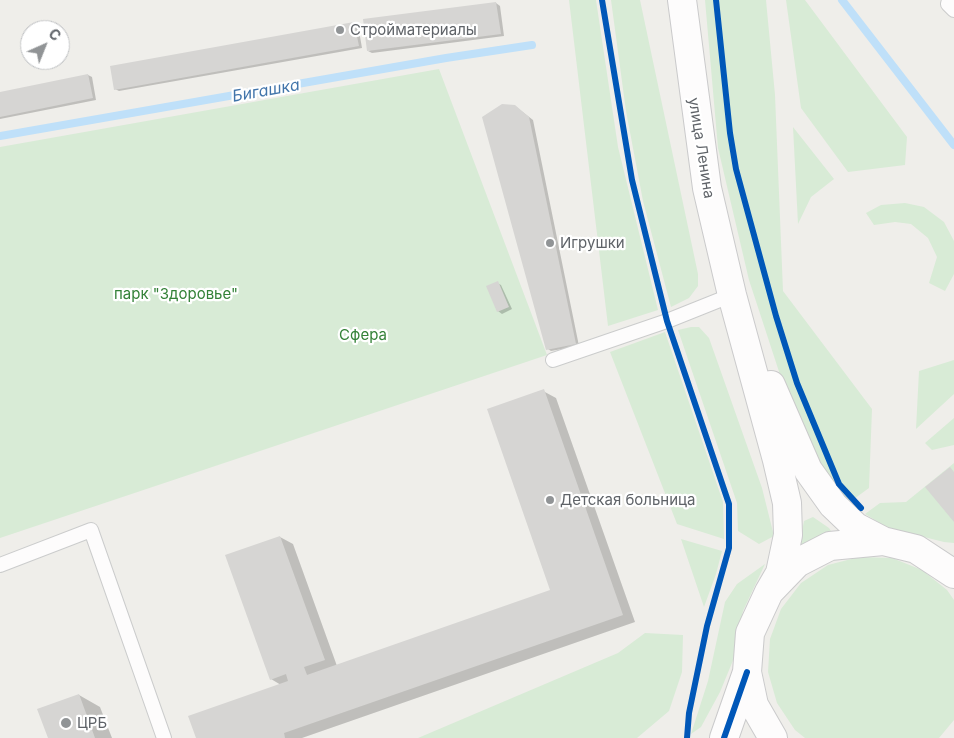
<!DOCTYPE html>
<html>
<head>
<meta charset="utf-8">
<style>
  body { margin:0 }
  #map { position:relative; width:954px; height:738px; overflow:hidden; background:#efeeea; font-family:Inter,sans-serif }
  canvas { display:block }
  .north { position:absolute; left:20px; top:20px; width:50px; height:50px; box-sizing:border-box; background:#fff; border:1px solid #bfc1c3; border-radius:50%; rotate:44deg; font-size:14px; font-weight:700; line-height:20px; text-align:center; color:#5f6368 }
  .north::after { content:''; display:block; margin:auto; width:18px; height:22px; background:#919496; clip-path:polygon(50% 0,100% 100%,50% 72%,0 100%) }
</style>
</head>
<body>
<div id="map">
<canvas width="954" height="738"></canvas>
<div class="north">С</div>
</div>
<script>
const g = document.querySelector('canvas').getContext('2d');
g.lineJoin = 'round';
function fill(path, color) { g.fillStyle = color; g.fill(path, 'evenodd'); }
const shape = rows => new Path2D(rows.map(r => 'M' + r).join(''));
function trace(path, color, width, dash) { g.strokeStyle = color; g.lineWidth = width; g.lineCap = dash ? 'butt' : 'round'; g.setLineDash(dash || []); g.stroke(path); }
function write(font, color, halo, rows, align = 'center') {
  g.font = font + ' Inter,sans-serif'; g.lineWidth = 4.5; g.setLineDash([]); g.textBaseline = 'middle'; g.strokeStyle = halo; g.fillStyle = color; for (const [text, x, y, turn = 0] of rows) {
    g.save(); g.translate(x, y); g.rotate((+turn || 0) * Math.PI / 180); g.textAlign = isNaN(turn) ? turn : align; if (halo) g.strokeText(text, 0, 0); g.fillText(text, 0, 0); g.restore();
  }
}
fill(shape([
  [569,0,596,0,618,147,658,310,608,326],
  [611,0,640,0,698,274,698,286,689,298,671,307,643,201,626,111],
  [705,0,766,0,775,95,783,291,872,409,869,488,847,504,821,476,786,393,749,280,718,148],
  [786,0,805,0,907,137,905,165,848,172,801,108],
  [439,69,547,355,0,538,0,147],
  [793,127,834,179,811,197,798,224],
  [905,203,924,207,944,222,954,241,954,274,945,291,929,283,937,257,928,238,911,224,895,222,874,225,866,213,881,205],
  [691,327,699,327,709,338,762,488,774,536,759,544,738,531,737,503,678,330],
  [665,332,723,502,724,539,677,524,610,352],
  [954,360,954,394,916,429,919,371],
  [954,418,954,445,932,450,925,443],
  [954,463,954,543,944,542,888,528,865,514,880,503,906,502],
  [813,517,829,528,833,534,802,546,800,541,804,521],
  [681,539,722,551,716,574,704,607],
  [859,557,892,558,922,570,947,590,954,600,954,720,939,738,805,738,795,730,777,703,768,672,770,639,781,609,801,583,828,565],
  [765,564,743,611,734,658,720,692,701,727,691,734,708,681,725,602,737,584],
  [645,633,683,635,682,672,669,711,637,738,418,738,618,653]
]), '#d8ebd6');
fill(shape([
  [496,3,500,6,504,36,372,53,368,51],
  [354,23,358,25,362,48,119,91,115,89],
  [88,75,92,77,96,100,0,119,0,93],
  [515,106,533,120,579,346,551,351,548,349],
  [497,283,501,285,512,309,502,314,498,311],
  [543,391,556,398,635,622,302,738,197,738,281,685,271,679,227,556,280,537,293,544,337,666,551,591],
  [79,695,100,707,112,738,49,738]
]), '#0003');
trace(shape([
  [842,0,954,145],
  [0,136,446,58,532,45]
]), '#bfe0f9', 8);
fill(shape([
  [496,2,501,34,367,51,363,19],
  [354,22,359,46,114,90,110,66],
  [88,74,93,98,0,117,0,92],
  [502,104,515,105,529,117,576,344,546,350,482,117],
  [498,281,509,307,497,312,486,286],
  [544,389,623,615,284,733,285,738,196,738,188,716,288,681,286,674,270,680,225,555,280,536,325,660,304,667,307,675,550,590,487,409],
  [950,467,954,472,954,522,925,487],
  [79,694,95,738,48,738,37,709]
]), '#d6d5d3');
const lane = shape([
  [949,0,948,4,954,10],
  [553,360,667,321,732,295],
  [0,565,91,530,164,738]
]);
const secondary = shape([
  [682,0,707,188,732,295,777,460,787,503,788,535,780,573,769,592],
  [771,385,808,470,833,505,856,527,883,541],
  [724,738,747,672],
  [773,738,754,705,747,672,750,633,769,592,797,563,830,546,883,541,916,549,954,574]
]);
trace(lane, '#cbcccc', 16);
trace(secondary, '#cacacb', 30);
trace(lane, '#fdfcfc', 14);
trace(secondary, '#fdfcfc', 28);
trace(shape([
  [602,0,632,180,667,321,729,504,729,548,707,626,689,713,687,738],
  [716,0,730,133,736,169,776,316,797,383,839,484,861,508],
  [724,738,747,672]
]), '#0057b8', 6);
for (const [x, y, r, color] of [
  [340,30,5,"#919496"],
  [550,243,5,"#919496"],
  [550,500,5,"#919496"],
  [66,723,6,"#919496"]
]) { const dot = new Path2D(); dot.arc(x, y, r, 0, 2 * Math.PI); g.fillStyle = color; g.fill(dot); trace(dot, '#fff', 2); }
write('15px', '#5f6368', '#fff', [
  ["Стройматериалы",350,30],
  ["Игрушки",560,243],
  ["Детская больница",560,500],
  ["ЦРБ",77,723]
], 'left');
write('15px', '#5f6368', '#fff', [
  ["улица Ленина",701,148,81]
]);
write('15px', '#348238', '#fff', [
  ["парк \"Здоровье\"",176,294],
  ["Сфера",363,335]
]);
write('italic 16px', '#4174aa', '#fff', [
  ["Бигашка",266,91,-10]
]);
</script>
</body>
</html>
